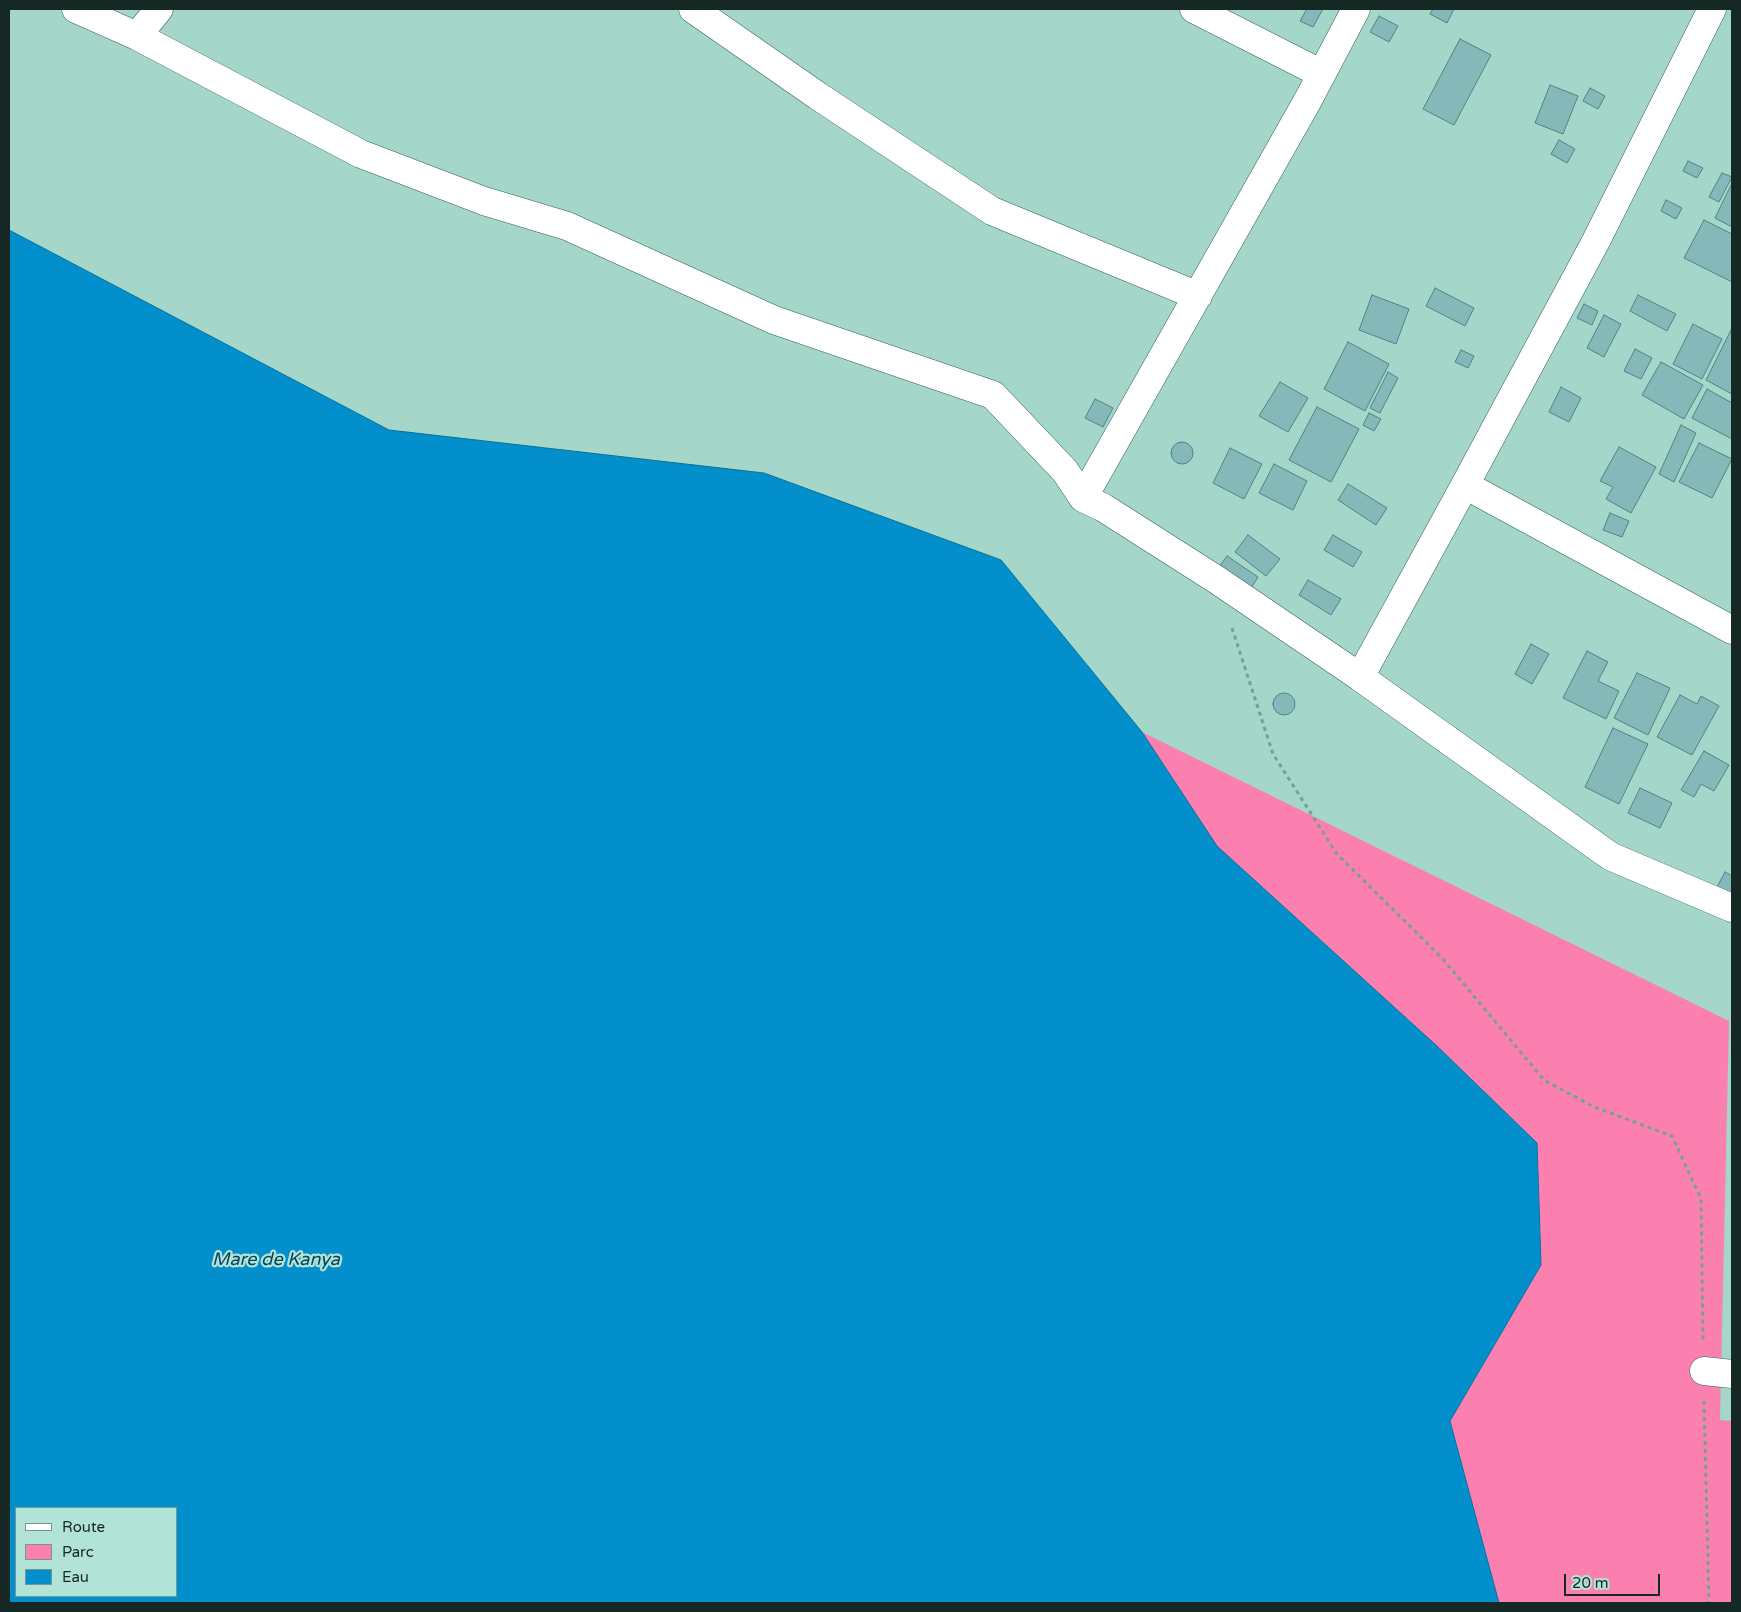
<!DOCTYPE html>
<html>
<head>
<meta charset="utf-8">
<style>
  body { margin:0 }
  #map { position:relative; width:1741px; height:1612px; overflow:hidden; background:#a4d6c9; font-family:"Varela Round",sans-serif }
  canvas { display:block }
  .frame { position:absolute; inset:0; border:10px solid #152824; pointer-events:none }
  .legend { position:absolute; left:15px; top:1507px; width:162px; height:90px; box-sizing:border-box; background:#b1e3d6; border:1px solid #73988f; margin:0; padding:6px 9px; list-style:none; font-size:15px; color:#152824 }
  .legend li { display:flex; align-items:center; gap:10px; height:25px }
  .legend b { width:25px; border:1px solid #73988f }
  .scale { position:absolute; left:1564px; top:1574px; width:96px; height:22px; box-sizing:border-box; border:2px solid #152824; border-top:0; padding-left:6px; font-size:15px; line-height:18px; white-space:nowrap; color:#152824; -webkit-text-stroke:4px #b1e3d6; paint-order:stroke }
</style>
</head>
<body>
<div id="map">
<canvas width="1741" height="1612"></canvas>
<div class="frame"></div>
<ul class="legend">
<li><b style="height:6px;background:#fff"></b>Route</li>
<li><b style="height:14px;background:#fb80af"></b>Parc</li>
<li><b style="height:14px;background:#028fcc"></b>Eau</li>
</ul>
<div class="scale">20 m</div>
</div>
<script>
const g = document.querySelector('canvas').getContext('2d');
g.lineJoin = 'round';
function fill(path, color) { g.fillStyle = color; g.fill(path, 'evenodd'); }
const shape = rows => new Path2D(rows.map(r => 'M' + r).join(''));
function trace(path, color, width, dash) { g.strokeStyle = color; g.lineWidth = width; g.lineCap = dash ? 'butt' : 'round'; g.setLineDash(dash || []); g.stroke(path); }
function write(font, color, halo, rows, align = 'center') {
  g.font = font + ' "Varela Round",sans-serif'; g.lineWidth = 4.5; g.setLineDash([]); g.textBaseline = 'middle'; g.strokeStyle = halo; g.fillStyle = color; for (const [text, x, y, turn = 0] of rows) {
    g.save(); g.translate(x, y); g.rotate((+turn || 0) * Math.PI / 180); g.textAlign = isNaN(turn) ? turn : align; if (halo) g.strokeText(text, 0, 0); g.fillText(text, 0, 0); g.restore();
  }
}
fill(shape([
  [1142,732,1729,1021,1720,1420,1732,1421,1732,1603,1499,1603,1450,1421,1541,1265,1537,1143,1438,1047,1217,846]
]), '#fb80af');
const water = shape([
  [9,230,389,430,764,473,1001,560,1142,732,1217,846,1438,1047,1537,1143,1541,1265,1450,1421,1499,1603,9,1603,9,230],
  [16,1508,176,1508,176,1596,16,1596,16,1508]
]);
fill(water, '#028fcc');
trace(water, '#08709a', 1);
const building = shape([
  [1307,9,1323,9,1313,27,1300,21,1307,9],
  [1433,9,1454,9,1447,23,1430,14,1433,9],
  [1379,16,1398,26,1389,42,1370,32,1379,16],
  [1460,39,1491,55,1454,125,1423,109,1460,39],
  [1550,85,1578,96,1563,134,1535,123,1550,85],
  [1590,88,1605,96,1598,109,1583,101,1590,88],
  [1559,140,1575,149,1567,163,1551,154,1559,140],
  [1688,161,1703,168,1697,178,1683,171,1688,161],
  [1722,173,1732,177,1719,202,1709,197,1722,173],
  [1732,183,1732,227,1715,218,1732,183],
  [1666,200,1682,208,1676,219,1661,211,1666,200],
  [1704,220,1732,234,1732,282,1684,258,1704,220],
  [1435,288,1474,308,1465,326,1426,306,1435,288],
  [1372,295,1409,309,1396,344,1359,330,1372,295],
  [1638,295,1676,314,1667,331,1630,311,1638,295],
  [1584,304,1598,311,1592,325,1577,318,1584,304],
  [1604,315,1621,324,1604,357,1587,348,1604,315],
  [1693,324,1722,339,1702,379,1673,364,1693,324],
  [1732,328,1732,394,1706,380,1732,328],
  [1348,342,1389,364,1365,411,1324,389,1348,342],
  [1635,349,1652,358,1641,379,1624,371,1635,349],
  [1461,350,1474,356,1468,368,1455,362,1461,350],
  [1661,362,1703,385,1684,419,1642,395,1661,362],
  [1388,372,1398,378,1380,413,1370,408,1388,372],
  [1280,382,1308,398,1288,432,1259,416,1280,382],
  [1561,387,1581,398,1569,422,1549,412,1561,387],
  [1707,389,1732,403,1732,439,1692,418,1707,389],
  [1095,399,1113,408,1103,427,1085,418,1095,399],
  [1317,407,1359,429,1331,482,1289,460,1317,407],
  [1369,413,1381,419,1374,431,1363,425,1369,413],
  [1681,425,1696,433,1674,482,1659,474,1681,425],
  '1171 453a11 11 0 1 1 22 0a11 11 0 1 1-22 0Z',
  [1699,443,1732,459,1712,498,1679,482,1699,443],
  [1619,447,1656,467,1631,513,1606,499,1613,487,1600,481,1619,447],
  [1230,448,1262,464,1244,499,1213,483,1230,448],
  [1274,464,1307,481,1293,510,1259,493,1274,464],
  [1348,484,1387,508,1376,525,1338,500,1348,484],
  [1610,513,1629,521,1622,537,1603,530,1610,513],
  [1248,535,1280,559,1266,576,1235,552,1248,535],
  [1333,535,1362,552,1353,567,1324,550,1333,535],
  [1227,556,1258,577,1248,593,1216,571,1227,556],
  [1308,580,1341,599,1331,615,1299,595,1308,580],
  [1531,644,1549,654,1532,684,1515,674,1531,644],
  [1587,651,1608,662,1598,681,1619,691,1606,719,1563,698,1587,651],
  [1637,673,1670,688,1648,735,1614,718,1637,673],
  '1273 704a11 11 0 1 1 22 0a11 11 0 1 1-22 0Z',
  [1680,695,1697,704,1701,696,1719,706,1692,755,1657,737,1680,695],
  [1613,728,1648,744,1619,804,1585,787,1613,728],
  [1704,751,1729,765,1714,791,1701,784,1694,797,1681,790,1704,751],
  [1640,788,1672,803,1660,828,1628,813,1640,788],
  [1725,872,1732,876,1732,894,1717,887,1725,872]
]);
fill(building, '#84b8b9');
trace(building, '#508384', 1);
const minor = shape([
  [76,9,137,36,159,9],
  [693,9,818,96,992,211,1198,296],
  [1194,9,1322,74],
  [137,36,361,154,484,201,567,226,774,320,993,395,1065,471,1083,498,1104,508,1217,580,1360,677,1603,851,1612,857,1732,908],
  [1465,485,1732,630],
  [1083,498,1308,100,1356,9],
  [1360,677,1465,485,1596,241,1712,9],
  [1704,1371,1732,1374]
]);
trace(minor, '#326156', 29);
trace(shape([
  [1232,628,1273,754,1337,854,1442,958,1544,1080,1594,1107,1672,1136,1701,1199,1703,1340],
  [1704,1401,1709,1603]
]), '#779f95', 3, [4, 4]);
trace(minor, '#fff', 28);
write('italic 18px', '#024463', '#b1e3d6', [
  ["Mare de Kanya",276,1260]
]);
</script>
</body>
</html>
